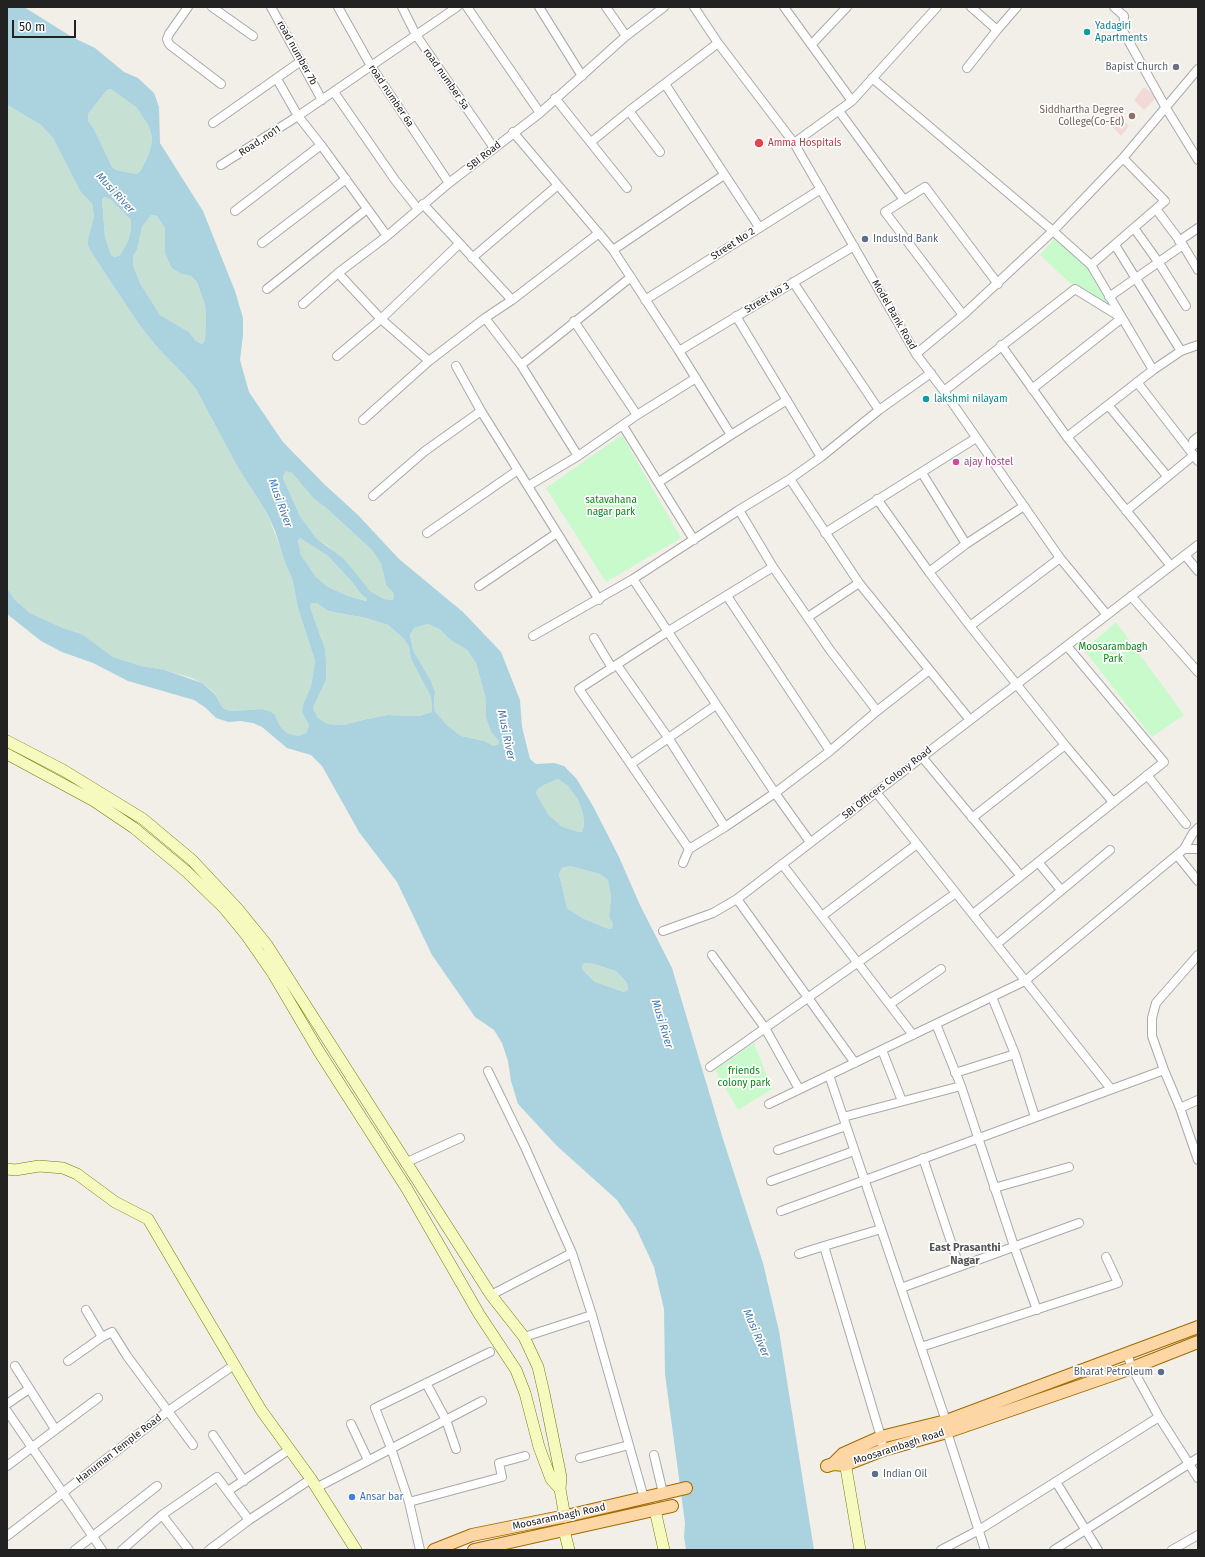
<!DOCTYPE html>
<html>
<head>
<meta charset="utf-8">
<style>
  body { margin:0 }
  #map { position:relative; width:1205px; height:1557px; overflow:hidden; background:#f2efe9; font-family:"Fira Sans",sans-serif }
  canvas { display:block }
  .frame { position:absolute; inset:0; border:8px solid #222; pointer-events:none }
  .scale { position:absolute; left:12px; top:20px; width:64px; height:18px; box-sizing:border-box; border:2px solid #222; border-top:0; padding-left:5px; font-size:12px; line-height:14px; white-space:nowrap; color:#222; -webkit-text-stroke:3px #fff; paint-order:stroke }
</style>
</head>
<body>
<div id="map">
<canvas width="1205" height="1557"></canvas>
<div class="frame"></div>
<div class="scale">50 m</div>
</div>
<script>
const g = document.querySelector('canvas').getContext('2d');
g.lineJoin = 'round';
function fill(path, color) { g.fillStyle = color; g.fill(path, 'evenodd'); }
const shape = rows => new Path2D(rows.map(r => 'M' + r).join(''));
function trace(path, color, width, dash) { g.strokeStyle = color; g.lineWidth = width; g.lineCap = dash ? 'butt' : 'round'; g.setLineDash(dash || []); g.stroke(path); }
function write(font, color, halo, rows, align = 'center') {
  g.font = font + ' "Fira Sans",sans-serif'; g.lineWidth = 3.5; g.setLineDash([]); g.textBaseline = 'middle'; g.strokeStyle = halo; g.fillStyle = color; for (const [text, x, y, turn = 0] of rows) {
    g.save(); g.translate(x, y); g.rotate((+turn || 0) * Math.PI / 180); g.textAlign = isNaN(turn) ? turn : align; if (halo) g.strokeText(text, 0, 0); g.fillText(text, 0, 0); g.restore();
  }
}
fill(shape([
  [1144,87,1157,97,1144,110,1134,100],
  [1116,112,1129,126,1121,136,1107,121]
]), '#f2dad9');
fill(shape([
  [111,89,137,108,148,125,152,137,151,146,148,156,141,170,137,174,116,170,112,167,94,129,88,121,88,114,107,90],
  [7,105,41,125,53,138,80,191,92,204,94,216,88,239,88,246,93,255,138,323,156,346,185,376,196,389,237,466,267,513,292,578,298,608,315,661,311,686,303,705,302,712,309,725,306,733,298,736,287,733,280,726,275,715,270,711,262,709,230,711,223,708,215,693,202,683,192,678,165,670,141,666,113,657,82,634,63,628,30,613,15,600,7,588],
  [105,197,111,200,131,220,131,230,128,241,120,255,115,257,111,255,105,237,102,199],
  [151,215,157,216,165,228,165,253,182,274,191,276,197,282,205,305,206,316,205,340,202,344,196,341,189,332,160,315,140,283,133,265,133,256,137,250,142,227],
  [285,470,292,473,314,499,325,507,371,549,381,563,386,585,394,594,393,600,384,599,370,591,328,546,316,538,300,516,283,478],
  [300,538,328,556,353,583,361,594,367,599,367,601,348,596,328,587,316,577,301,555,298,541],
  [311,603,317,603,328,611,366,618,388,625,404,639,409,647,411,659,431,697,432,712,419,716,388,715,367,719,343,725,328,724,318,718,313,708,326,680,325,649,310,607],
  [428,624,439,629,452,641,467,650,476,663,486,700,486,718,491,732,499,741,498,745,493,747,485,741,461,736,448,726,435,713,434,704,435,692,431,681,413,650,410,633,414,628],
  [558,779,568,786,578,800,583,814,584,825,582,832,575,831,561,826,548,814,536,793,538,789,544,785],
  [570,866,600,874,608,880,611,897,609,917,613,924,612,928,609,929,582,918,567,908,559,874,562,868],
  [584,963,594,964,616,971,627,983,628,990,624,992,595,982,584,971,582,967]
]), '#c6e0d4');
fill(shape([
  [1055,238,1087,267,1111,309,1071,284,1040,255],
  [622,435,681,538,606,582,546,488],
  [1116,622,1184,715,1152,737,1084,650],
  [754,1043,772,1089,738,1110,715,1070]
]), '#c8facc');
fill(shape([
  [7,7,24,7,72,37,95,48,124,72,138,78,154,93,159,107,160,143,203,211,235,291,243,318,243,335,240,360,249,392,283,442,324,484,358,515,399,559,463,612,501,652,520,700,522,727,530,759,536,764,554,763,564,766,576,778,593,806,619,857,640,905,672,968,723,1139,763,1263,779,1331,814,1550,686,1550,684,1537,685,1523,665,1374,664,1309,654,1267,636,1228,617,1200,557,1146,518,1104,511,1081,508,1061,502,1043,494,1030,475,1017,432,955,397,882,359,832,322,766,311,755,287,748,262,727,253,723,240,721,228,722,216,718,206,708,194,700,128,681,93,663,62,652,41,641,7,614,7,588,15,600,30,613,63,628,82,634,113,657,141,666,165,670,202,683,215,694,223,708,230,711,262,709,270,711,275,715,280,726,287,733,298,736,306,733,309,725,302,712,303,705,311,686,315,661,298,608,292,578,285,562,275,531,267,513,237,466,196,389,185,376,156,346,138,323,93,255,88,246,88,239,94,216,92,204,80,191,53,138,41,125,7,105],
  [111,89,137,108,148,125,152,137,151,146,148,156,141,170,137,174,116,170,112,167,94,129,88,121,88,114,107,90],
  [105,197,111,200,131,220,131,230,128,241,120,255,115,257,111,255,105,237,102,199],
  [151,215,157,216,165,228,165,253,172,268,182,274,191,276,197,282,205,305,206,316,205,340,202,344,196,341,189,332,160,315,140,283,133,265,133,256,137,250,142,227],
  [285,471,292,473,314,499,325,507,371,549,381,563,386,585,394,594,393,600,384,599,370,591,344,559,316,538,300,516,283,478],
  [300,538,328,556,353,583,361,594,367,599,366,601,348,596,328,587,316,577,301,555,298,541],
  [311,603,317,603,328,611,366,618,388,625,404,639,409,647,411,659,431,697,432,712,419,716,388,715,367,719,343,725,328,724,318,718,313,708,326,680,326,662,325,649,310,607],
  [428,624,439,629,452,641,467,650,476,663,486,700,486,718,491,732,499,741,498,745,493,746,485,741,461,736,448,726,435,712,434,704,435,692,431,681,413,650,410,634,414,628],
  [558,779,568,786,578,800,583,814,584,825,582,832,575,831,561,826,548,814,536,793,538,789,544,785],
  [570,866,600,874,608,880,611,897,609,917,613,924,612,928,609,929,582,918,567,908,559,874,562,868],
  [584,963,594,964,616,971,627,983,628,990,624,992,595,982,584,971,582,967]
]), '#aad3df');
const street = shape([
  [188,7,169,34,167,39,168,42,170,45,221,84],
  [212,7,253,36],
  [271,7,322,100],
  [338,7,371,66,449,183],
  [402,7,416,35,494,148],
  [467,7,540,113],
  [539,7,582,76],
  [606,7,626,36],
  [694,7,718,43,794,143,916,354,944,391,1060,558,1107,615],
  [784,7,852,101],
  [971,7,997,30],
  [1114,7,1124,16,1123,31,1166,108,1198,160],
  [812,44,847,7],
  [967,68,997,30,1017,7],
  [872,78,1053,231,1091,265,1153,370],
  [277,79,298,116,321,145,387,236],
  [665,84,759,227],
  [334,92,395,180,418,209],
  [555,98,627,188],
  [629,111,660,152],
  [839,111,904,200],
  [213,123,301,61],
  [513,132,613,250,679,351,731,435],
  [591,142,629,111,718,43],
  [794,143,852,101,937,7],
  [221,165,298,116,457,7],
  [423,204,512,300],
  [1156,209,1183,245,1198,270],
  [235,211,321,145],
  [1134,228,1159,263,1186,306],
  [1179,241,1198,228],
  [262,243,346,179],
  [1115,245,1181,351],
  [613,250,724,175],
  [472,258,558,185],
  [1091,265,1165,201,1123,158],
  [338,273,381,319,429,361],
  [793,282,879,410],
  [267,289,367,209],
  [1109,297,1183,245],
  [645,300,821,189],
  [303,304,338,273,387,236,449,183,540,113,626,36,664,7],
  [963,315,885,212,925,187,998,284],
  [736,316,821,457],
  [485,318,521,365,578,456],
  [574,321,637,415],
  [1001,345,1067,437,1171,566],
  [679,351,854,246],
  [916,354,963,315,1053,231,1123,158,1198,69],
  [337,356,381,319,459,244],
  [521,365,631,277],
  [456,366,481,411],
  [1137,382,1198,461],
  [944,391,1075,289,1122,318,1032,389],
  [1108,405,1167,476],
  [363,420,429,361,485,318,512,300,599,233],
  [623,426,694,540],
  [1067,437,1153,370,1181,351,1198,345],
  [1189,449,1194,445,1193,441,1198,437],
  [922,473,966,544],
  [790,479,859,583,970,720],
  [659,482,731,435,787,400],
  [528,486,578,456,637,415,696,378],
  [373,496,425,451,481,411,599,600],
  [877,499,929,572,970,626,1065,745,1113,802],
  [739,510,773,567,830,650,877,711],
  [1126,511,1194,455],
  [427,533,518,470],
  [825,533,976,438],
  [1185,555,1198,571],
  [773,567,667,632,579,689,689,849,725,827,775,793,830,751,877,711,928,671],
  [929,572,966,544,1024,506],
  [633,579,775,793,810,842],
  [479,586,557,533],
  [727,596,830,751],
  [1131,596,1198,672],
  [808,617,859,583],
  [970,626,1060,558],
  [533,636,633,579,739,510,790,479,821,457,879,410,931,373],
  [594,638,612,668],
  [617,665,669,739,725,827],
  [922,757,1020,875],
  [631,764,716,705],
  [1147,775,1186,824],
  [876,792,1111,1089],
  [972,818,1065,745],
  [1184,849,1198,849],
  [1177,855,1198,881],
  [1038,862,1061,890],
  [683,863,689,849],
  [782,864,913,1035],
  [737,899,855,1063],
  [973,914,1164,762,1067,646],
  [822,916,917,844],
  [663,931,713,913,737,899,1198,545],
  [997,944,1110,850],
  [712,955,765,1028,799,1089],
  [1198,955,1156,1003,1152,1018,1152,1036,1164,1070,1180,1108,1198,1160],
  [992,997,1015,1054,1035,1117],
  [890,1004,941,969],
  [936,1024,961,1086,1014,1246,1037,1310],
  [882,1050,902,1101],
  [710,1067,956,893],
  [488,1071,525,1147,572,1253,592,1315,644,1498],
  [955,1073,1015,1054],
  [829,1075,946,1421],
  [769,1104,1025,981,1184,849,1193,833,1198,828],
  [1180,1108,1198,1100],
  [843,1117,961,1086],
  [778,1150,846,1126],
  [923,1158,959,1266],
  [405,1163,460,1138],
  [771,1181,854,1151],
  [994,1188,1069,1167],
  [781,1211,1164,1070],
  [824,1246,881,1229],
  [799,1254,824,1246,881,1437,883,1450],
  [901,1288,1079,1223],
  [491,1295,572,1253],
  [86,1310,102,1337],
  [524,1337,592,1315],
  [921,1347,1118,1283,1106,1257],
  [1127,1354,1132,1368,1159,1417,1198,1478],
  [68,1361,102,1337,112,1332,127,1356,193,1445],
  [15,1366,55,1429],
  [426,1383,446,1420,456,1449],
  [7,1404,29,1389],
  [7,1411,102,1550],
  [351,1424,368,1460],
  [947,1432,985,1550],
  [213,1435,244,1481],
  [654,1455,663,1493],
  [580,1458,629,1445],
  [7,1466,98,1398],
  [1056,1482,1098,1550],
  [316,1488,482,1401],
  [228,1491,290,1449],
  [409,1502,502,1477,499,1463,525,1456],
  [162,1515,189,1550],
  [7,1536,168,1411,234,1365],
  [75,1550,157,1486],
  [122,1550,162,1515,217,1477,249,1520],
  [209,1550,249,1520,311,1479],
  [420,1550,409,1502,391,1448,375,1408,490,1352],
  [941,1550,979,1530,1159,1417],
  [1054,1550,1198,1458],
  [1172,1550,1198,1535]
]);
const secondary = shape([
  [7,741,63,770,143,819,192,860,237,908,267,945,491,1295,524,1337,538,1367,544,1393,561,1477,560,1489,565,1517],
  [7,754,94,801,134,828,187,872,224,908,247,936,272,972,318,1050,407,1189,479,1314,516,1370,525,1393,539,1447,551,1479,560,1489],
  [7,1169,15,1170,39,1166,63,1168,77,1174,115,1202,148,1219,261,1410,311,1479,356,1550],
  [844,1456,860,1550],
  [655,1510,664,1550],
  [564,1530,569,1550]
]);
const primary = shape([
  [833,1464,843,1454,881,1437,946,1421,1198,1327],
  [827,1466,833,1464,845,1465,883,1450,947,1432,1132,1368,1198,1342],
  [434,1550,472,1535,571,1515,686,1488],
  [474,1550,672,1506]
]);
trace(street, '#a9a9a9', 10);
trace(secondary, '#707d05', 12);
trace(primary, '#a06b00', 14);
trace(street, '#fff', 8);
trace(secondary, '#f7fabf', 11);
trace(primary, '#fcd6a4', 12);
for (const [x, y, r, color] of [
  [1087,32,4,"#0f9aa8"],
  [1176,67,4,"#6b7280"],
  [1132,116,4,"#8d6e63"],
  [759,143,5,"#e0444e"],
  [865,239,4,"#5c6f8a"],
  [926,399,4,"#0f9aa8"],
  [956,462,4,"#d1479c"],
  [1161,1372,4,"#5c6f8a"],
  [875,1474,4,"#5c6f8a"],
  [352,1497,4,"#3f7fe0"]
]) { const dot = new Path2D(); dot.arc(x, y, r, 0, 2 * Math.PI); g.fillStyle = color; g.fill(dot); trace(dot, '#fff', 1.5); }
write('10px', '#0d838f', '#fff', [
  ["Yadagiri",1095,26],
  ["Apartments",1095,38],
  ["lakshmi nilayam",934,399]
], 'left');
write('10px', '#222', '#fff', [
  ["road number 7b",297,53,61],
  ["road number 5a",446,79,55],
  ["road number 6a",391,96,56],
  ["Road,.no11",260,141,-33],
  ["SBI Road",484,156,-38],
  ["Street No 2",733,244,-33],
  ["Street No 3",767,298,-31],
  ["Model Bank Road",894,315,60],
  ["SBI Officers Colony Road",887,783,-38],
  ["Moosarambagh Road",899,1447,-18],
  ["Hanuman Temple Road",119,1449,-38],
  ["Moosarambagh Road",559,1517,-12]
]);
write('10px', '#5b616d', '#fff', [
  ["Bapist Church",1168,67]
], 'right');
write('10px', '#785e54', '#fff', [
  ["Siddhartha Degree",1124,110],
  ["College(Co-Ed)",1124,122]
], 'right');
write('10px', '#be3a42', '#fff', [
  ["Amma Hospitals",768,143]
], 'left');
write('10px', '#4e5e75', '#fff', [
  ["Induslnd Bank",873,239],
  ["Bharat Petroleum",1153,1372,"right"],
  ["Indian Oil",883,1474]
], 'left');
write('10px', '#b23c85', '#fff', [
  ["ajay hostel",964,462]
], 'left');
write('10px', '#0c8416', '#fff', [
  ["satavahana",611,500],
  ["nagar park",611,512],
  ["Moosarambagh",1113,647],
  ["Park",1113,659],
  ["friends",744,1071],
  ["colony park",744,1083]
]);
write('10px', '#366cbe', '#fff', [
  ["Ansar bar",360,1497]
], 'left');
write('italic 11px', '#4a7aab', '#fff', [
  ["Musi River",115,193,47],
  ["Musi River",280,503,70],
  ["Musi River",506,735,78],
  ["Musi River",662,1024,73],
  ["Musi River",756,1333,67]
]);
write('bold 11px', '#555', '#fff', [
  ["East Prasanthi",965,1248],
  ["Nagar",965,1261]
]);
</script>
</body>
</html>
